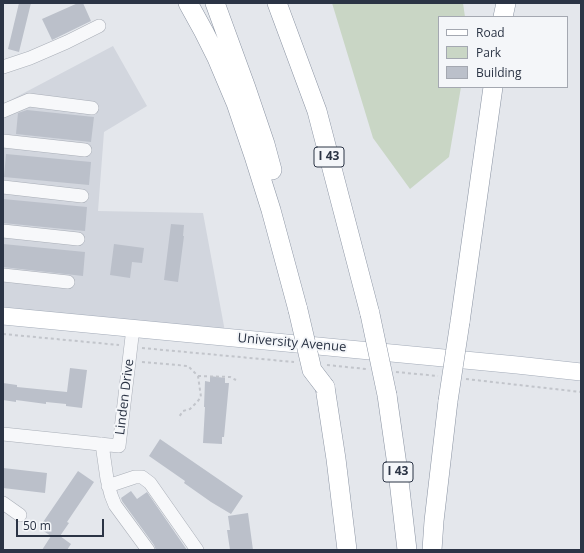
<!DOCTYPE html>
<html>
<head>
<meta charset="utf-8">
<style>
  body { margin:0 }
  #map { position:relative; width:584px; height:553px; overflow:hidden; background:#e4e7ec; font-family:"Open Sans",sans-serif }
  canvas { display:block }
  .frame { position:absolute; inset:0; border:4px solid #2b3445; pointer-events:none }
  .legend { position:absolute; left:438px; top:16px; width:130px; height:72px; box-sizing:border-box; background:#f4f6f9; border:1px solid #a4a8b1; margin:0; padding:5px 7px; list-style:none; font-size:12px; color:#2b3445 }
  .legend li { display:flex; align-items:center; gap:8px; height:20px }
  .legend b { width:20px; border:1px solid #a4a8b1 }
  .scale { position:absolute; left:16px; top:519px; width:88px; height:18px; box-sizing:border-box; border:2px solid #2b3445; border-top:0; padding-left:5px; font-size:12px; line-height:14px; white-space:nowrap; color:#2b3445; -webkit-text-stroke:3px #f4f6f9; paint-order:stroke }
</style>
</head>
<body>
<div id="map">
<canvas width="584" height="553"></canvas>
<div class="frame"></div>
<ul class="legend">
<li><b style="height:5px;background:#fff"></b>Road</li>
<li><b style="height:11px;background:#c9d6c5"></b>Park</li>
<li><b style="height:11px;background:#bbc0ca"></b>Building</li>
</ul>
<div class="scale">50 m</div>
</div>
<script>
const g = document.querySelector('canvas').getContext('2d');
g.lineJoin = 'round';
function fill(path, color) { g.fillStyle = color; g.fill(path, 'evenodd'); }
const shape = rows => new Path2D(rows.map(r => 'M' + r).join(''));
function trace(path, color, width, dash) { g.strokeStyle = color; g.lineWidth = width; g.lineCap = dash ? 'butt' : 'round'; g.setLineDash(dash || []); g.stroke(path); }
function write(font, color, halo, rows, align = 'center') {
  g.font = font + ' "Open Sans",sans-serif'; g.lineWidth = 4; g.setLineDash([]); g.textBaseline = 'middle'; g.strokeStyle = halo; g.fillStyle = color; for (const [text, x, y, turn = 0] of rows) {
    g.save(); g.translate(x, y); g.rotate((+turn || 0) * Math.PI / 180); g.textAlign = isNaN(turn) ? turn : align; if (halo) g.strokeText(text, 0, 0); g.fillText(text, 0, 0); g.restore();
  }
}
fill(shape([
  [113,46,147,106,104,132,98,211,203,213,226,337,3,316,3,104]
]), '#d2d6de');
fill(shape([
  [332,3,463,3,465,17,439,17,439,87,461,87,449,157,410,189,373,138]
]), '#c9d6c5');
fill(shape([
  [19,3,31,3,19,52,8,49],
  [78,3,83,3,91,21,52,40,42,19],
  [27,110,94,117,91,142,16,134,18,113],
  [6,154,91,162,89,185,4,177],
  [3,199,87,207,85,231,3,223],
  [171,224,184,225,183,236,184,236,178,282,164,280],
  [3,244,85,252,83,276,3,267],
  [114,244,144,248,142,263,132,262,130,278,110,275],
  [70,368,87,370,82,408,66,406,66,404,46,402,46,404,16,400,16,402,3,400,3,383,17,385,17,387,67,392],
  [210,376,225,378,225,383,229,383,224,437,222,437,222,444,203,443,205,407,204,407,205,381,210,382],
  [160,439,243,496,231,514,211,502,184,483,185,481,149,456],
  [3,468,47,473,45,493,3,488],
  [78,471,94,482,67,522,69,523,60,536,71,544,67,550,42,550,51,536,39,528],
  [131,491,137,499,147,492,187,550,156,550,154,545,122,501,121,498],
  [248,513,253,550,230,550,227,530,230,530,228,516]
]), '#bbc0ca');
const minor = shape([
  [3,67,30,58,67,42,99,26],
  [3,111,29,100,92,108],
  [3,141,85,150],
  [3,187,82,196],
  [3,231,78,239],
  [3,275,68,282],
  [3,434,119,446,133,328],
  [102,444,107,479,111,495,115,505,148,550],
  [108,486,135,477,142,477,150,483,197,550],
  [3,503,20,515]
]);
const major = shape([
  [3,316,517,365,581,372]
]);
const highway = shape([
  [188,3,204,32,217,58,236,103,254,156,271,210,298,310],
  [215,3,246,88,265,144,272,170],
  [277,3,317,111,370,314],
  [503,17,506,3],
  [460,322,493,87],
  [325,387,336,459,347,550],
  [387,395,398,472,407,550],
  [432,550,434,521,448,401]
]);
trace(minor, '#a9aeb7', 14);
trace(major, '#a3abb8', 18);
trace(highway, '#8b94a3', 20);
trace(shape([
  [3,334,119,345],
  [142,348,294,362],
  [142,362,188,366,198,376,201,397,197,402,190,409,183,411,179,417],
  [327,365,366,369],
  [396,372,438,376],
  [198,376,230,377,236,380],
  [466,379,581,392]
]), '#c2c5cb', 2, [3, 3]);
trace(minor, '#f7f8fa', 13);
trace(major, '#fff', 17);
trace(highway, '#fff', 19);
const highwayBridge = shape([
  [298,310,312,370,325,387],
  [370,314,387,395],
  [448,401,460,322]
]);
trace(highwayBridge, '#8b94a3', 20, []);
trace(highwayBridge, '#fff', 19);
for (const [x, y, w] of [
  [329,157,30],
  [398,472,30]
]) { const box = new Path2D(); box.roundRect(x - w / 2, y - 10, w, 20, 3); g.fillStyle = '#f4f6f9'; g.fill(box); trace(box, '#2b3445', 1); }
write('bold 12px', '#2b3445', null, [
  ["I 43",329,157],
  ["I 43",398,472]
]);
write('13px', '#2b3445', '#f4f6f9', [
  ["University Avenue",292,343,5],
  ["Linden Drive",125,397,-83]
]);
</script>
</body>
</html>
